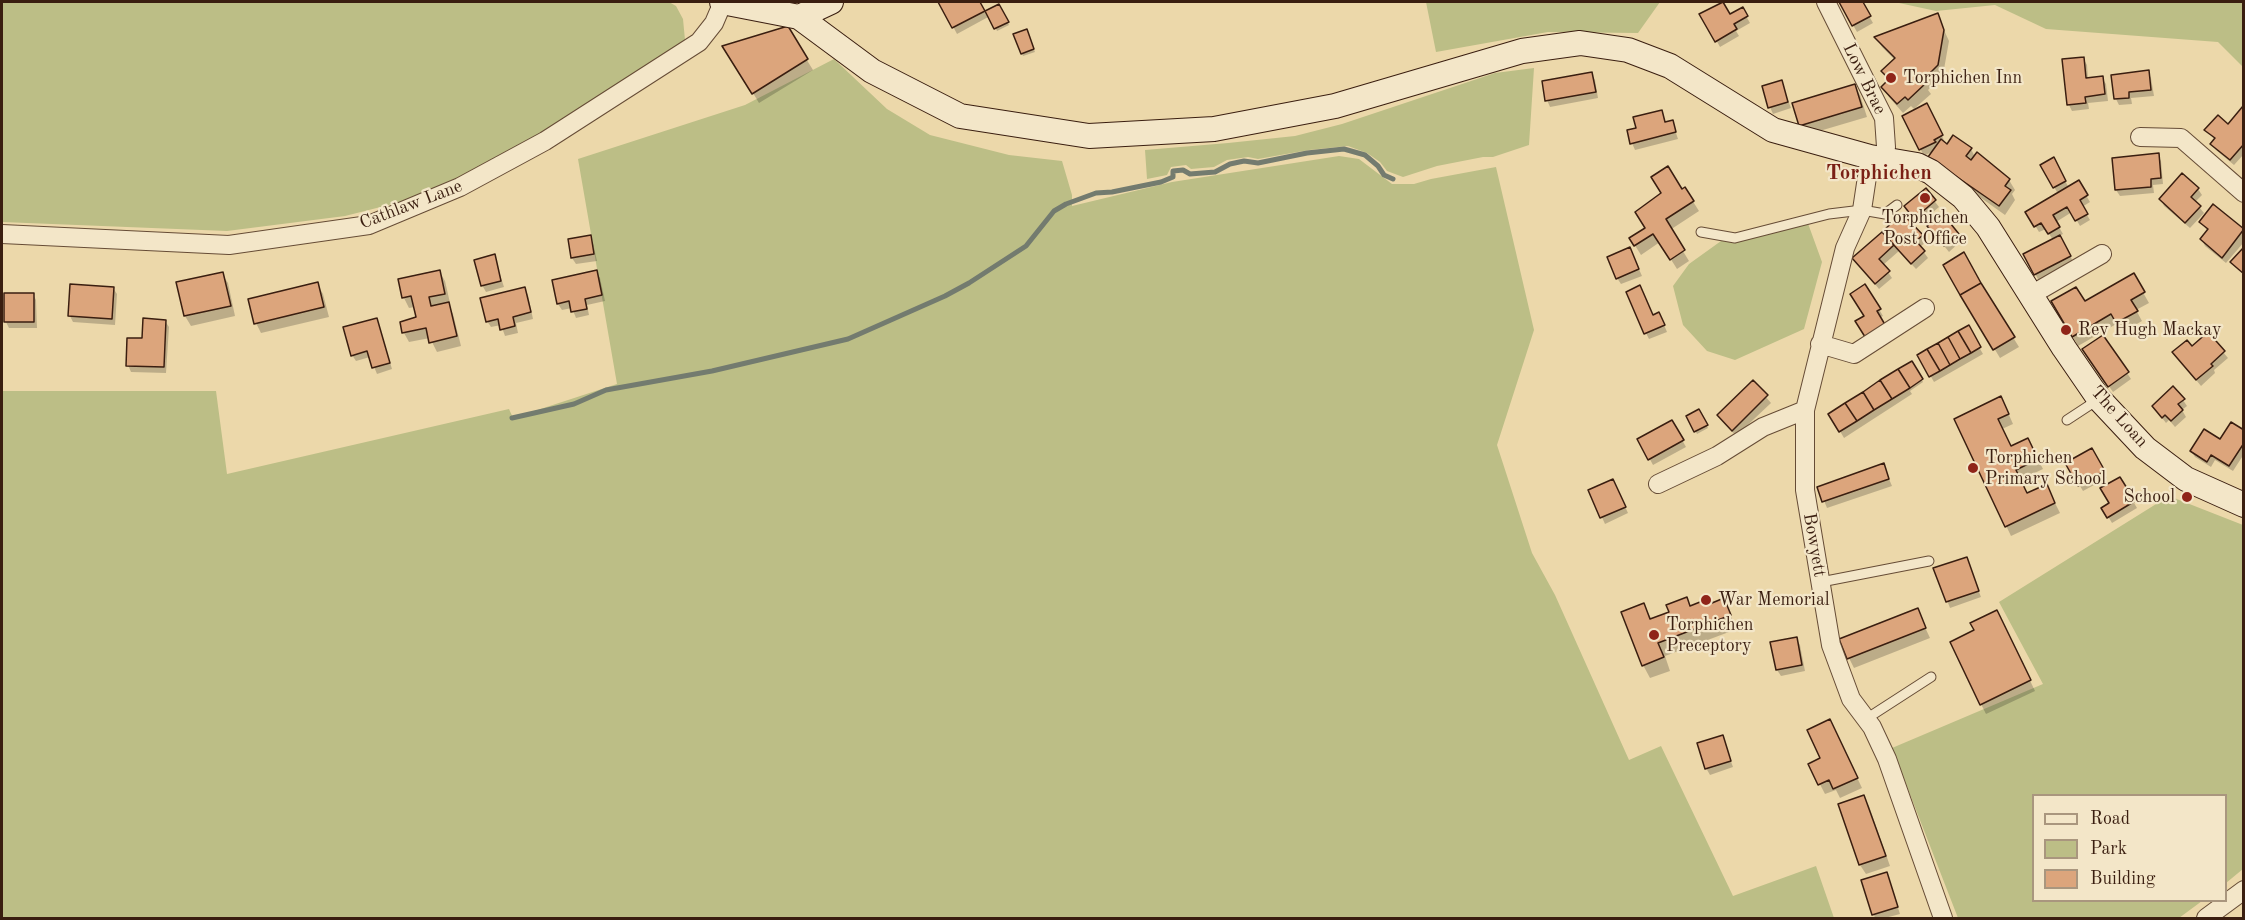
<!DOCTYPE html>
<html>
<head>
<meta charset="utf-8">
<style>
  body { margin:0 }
  #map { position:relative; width:2245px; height:920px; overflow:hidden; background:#ecd8aa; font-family:"Old Standard TT",serif }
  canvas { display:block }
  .frame { position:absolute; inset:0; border:3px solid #3a1e10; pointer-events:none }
  .legend { position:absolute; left:2032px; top:794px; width:195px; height:108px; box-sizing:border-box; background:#f3e6c8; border:2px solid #a9967e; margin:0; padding:8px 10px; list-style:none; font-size:18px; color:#3a1e10 }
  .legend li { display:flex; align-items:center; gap:12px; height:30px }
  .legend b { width:30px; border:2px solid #a9967e }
</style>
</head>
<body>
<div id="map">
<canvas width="2245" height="920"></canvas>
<div class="frame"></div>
<ul class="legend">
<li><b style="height:8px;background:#f3e6c8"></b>Road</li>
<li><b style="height:16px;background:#bcbe86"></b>Park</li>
<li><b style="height:16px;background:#dca57c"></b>Building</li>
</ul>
</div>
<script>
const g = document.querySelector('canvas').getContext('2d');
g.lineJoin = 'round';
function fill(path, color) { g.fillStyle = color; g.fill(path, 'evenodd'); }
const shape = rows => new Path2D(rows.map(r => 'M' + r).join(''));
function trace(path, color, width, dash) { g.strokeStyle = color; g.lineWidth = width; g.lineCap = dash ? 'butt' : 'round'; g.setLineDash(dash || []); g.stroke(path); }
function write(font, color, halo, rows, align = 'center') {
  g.font = font + ' "Old Standard TT",serif'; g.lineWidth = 4.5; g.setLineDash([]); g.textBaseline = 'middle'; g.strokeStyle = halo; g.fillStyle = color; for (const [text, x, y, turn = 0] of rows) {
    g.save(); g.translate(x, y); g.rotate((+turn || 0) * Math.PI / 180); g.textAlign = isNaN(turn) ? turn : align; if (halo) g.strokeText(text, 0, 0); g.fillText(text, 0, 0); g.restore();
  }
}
fill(shape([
  [2,2,669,2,676,6,683,19,685,40,569,118,428,195,345,216,227,231,2,222],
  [1426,2,1660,2,1638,33,1548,32,1436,52],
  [1901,2,2243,2,2243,67,2218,42,2046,29,1995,5,1936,11,1899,3],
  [834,59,887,109,930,135,1009,155,1062,161,1072,195,1072,206,1172,182,1339,156,1359,159,1392,184,1414,184,1431,179,1496,167,1534,330,1497,445,1532,553,1555,595,1629,760,1661,746,1733,896,1816,866,1834,918,2,918,2,391,216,391,227,474,509,409,513,418,617,384,578,159,745,105],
  [1534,68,1529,145,1493,157,1483,157,1437,166,1403,177,1387,171,1380,162,1367,153,1348,146,1309,150,1258,159,1248,157,1227,160,1214,167,1191,169,1186,165,1171,167,1167,175,1147,179,1145,150,1228,143,1295,136,1342,124,1495,73],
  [1806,218,1822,262,1804,329,1735,360,1707,351,1683,325,1673,286,1689,264,1728,236],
  [2169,496,2243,525,2243,869,2226,883,2226,796,2034,796,2034,900,2202,901,2179,918,1958,918,1892,748,2043,684,1999,602]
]), '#bcbe86');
fill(shape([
  [940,2,979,2,985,13,999,6,1009,25,997,31,990,16,957,34],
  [1840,2,1861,2,1873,23,1857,32],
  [1742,9,1750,23,1736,31,1739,36,1720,47,1702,14,1729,16],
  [1937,15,1949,41,1943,75,1928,90,1931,94,1914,109,1911,106,1903,113,1889,97,1883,88,1889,81,1883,71,1895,60,1882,47,1876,37],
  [787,28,813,70,759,103,725,46],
  [1027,33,1035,52,1023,56,1015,35],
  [2083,58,2087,65,2088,79,2102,78,2106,84,2108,101,2088,103,2089,109,2072,111,2069,105,2064,61],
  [2148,72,2151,78,2154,96,2131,98,2132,104,2119,105,2116,99,2113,76],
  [1591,73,1595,80,1598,98,1550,107,1547,100],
  [1781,82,1791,108,1773,114,1770,107],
  [1855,86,1860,95,1867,117,1806,135,1801,125],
  [1926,105,1945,142,1944,143,1948,146,1971,149,1975,157,2009,180,2015,190,2012,194,2015,200,2005,215,1936,166,1935,150,1924,156,1904,117],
  [2244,108,2244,154,2234,165,2216,150,2212,144,2215,140,2206,130,2229,126],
  [1661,112,1666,123,1672,121,1678,139,1635,150,1632,143,1638,129],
  [2158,155,2161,161,2163,184,2153,185,2154,193,2120,196,2116,190],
  [2053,159,2069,188,2078,182,2090,202,2082,207,2090,220,2080,226,2072,212,2056,222,2063,234,2059,236,2074,263,2039,281,2025,255,2053,240,2046,229,2039,232,2027,212,2058,194,2042,165],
  [1685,189,1699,211,1670,230,1689,261,1677,269,1660,242,1641,255,1631,239,1647,229],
  [2198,189,2202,195,2195,202,2204,213,2190,228,2164,206,2161,199],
  [1926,190,1939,207,1919,224,1906,207],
  [2214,206,2244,231,2244,242,2226,263,2205,246,2202,240,2208,232,2201,222],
  [1933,232,1958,235,1961,241,1949,252],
  [1922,236,1926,242,1920,247,1928,258,1916,269,1899,251,1883,265,1892,278,1879,289,1854,258],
  [590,237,593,243,597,261,576,264,572,258,569,240],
  [1630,249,1642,276,1621,284,1617,278],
  [494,256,504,287,486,292,482,285],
  [439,271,445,281,450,303,448,304,453,314,461,346,437,352,430,338,409,342,404,333,418,319,415,307,409,308,404,298,400,280],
  [596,272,600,278,605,301,587,305,589,315,576,318,572,308,562,310,558,304],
  [222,274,228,283,235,316,191,326,185,316,178,283],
  [2133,275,2149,303,2136,310,2142,321,2123,332,2118,323,2078,346,2053,302,2084,303],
  [317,284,323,294,329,317,261,333,256,323],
  [1980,284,2019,347,2000,358,1968,305],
  [1865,286,1883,316,1879,318,1866,316],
  [113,288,117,294,115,325,73,322,70,316],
  [525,289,528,295,533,319,516,323,518,333,505,336,501,325,491,327,487,321],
  [33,294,36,300,37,328,9,328,6,322],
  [1653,316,1662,320,1667,332,1649,339,1646,333],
  [377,319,392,369,377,374,370,357,356,361,352,355],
  [165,321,169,327,166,373,131,372,128,365],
  [1968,328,1983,354,1934,382,1919,356],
  [2208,334,2228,358,2214,370,2215,373,2201,386,2174,353,2192,348],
  [2103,337,2131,379,2113,392,2088,356],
  [1911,363,1923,382,1910,391,1912,394,1844,438,1830,414],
  [1753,382,1771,403,1736,436,1718,416],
  [2183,400,2187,406,2182,410,2186,417,2175,427,2169,420,2166,423,2153,406],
  [2006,408,2013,424,2002,429,2011,448,2033,450,2043,469,2020,480,2027,495,2051,495,2060,513,2011,536,1956,420],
  [1699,411,1708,428,1697,434,1688,417],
  [1672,422,1686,447,1653,465,1639,439],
  [2244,432,2244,454,2233,471,2215,460,2211,467,2195,457,2191,451],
  [2091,450,2107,478,2083,491,2067,464],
  [1883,465,1892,486,1827,508,1819,488],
  [2120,479,2137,508,2112,523,2103,508,2111,504],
  [1616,487,1628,513,1605,524,1590,491],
  [1966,558,1981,597,1950,608,1935,569],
  [1686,599,1691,607,1712,604,1723,600,1737,629,1665,656,1670,671,1650,678,1643,665,1644,605,1652,620,1671,613],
  [1917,610,1930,638,1854,668,1849,658],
  [2002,622,2035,691,1986,714,1981,704],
  [1796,638,1800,645,1805,671,1781,676,1777,670,1772,643],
  [1835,731,1862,788,1840,798,1836,790,1825,794,1810,765,1822,759],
  [1722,737,1733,767,1710,775,1706,768],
  [1864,797,1869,806,1890,866,1866,874,1860,865,1840,805],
  [1889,880,1900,914,1885,918,1875,918,1862,881]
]), '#0003');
trace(shape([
  [512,418,574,404,606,390,712,371,848,339,945,296,969,283,1026,246,1054,211,1066,204,1096,193,1112,192,1161,182,1173,177,1173,171,1183,170,1190,174,1215,172,1230,164,1244,161,1258,163,1307,153,1344,149,1365,155,1378,166,1384,175,1393,179]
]), '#737b6f', 5);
const building = shape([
  [938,2,980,2,985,11,952,28,938,2],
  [1723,2,1730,14,1743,7,1748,16,1734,24,1737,29,1715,42,1699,14,1723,2],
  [1839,2,1863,2,1871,16,1852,26,1839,2],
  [999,4,1009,22,994,29,985,11,999,4],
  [1938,13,1944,30,1938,65,1923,80,1926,83,1908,100,1905,97,1897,104,1881,87,1889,79,1881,71,1895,58,1874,37,1938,13],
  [788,26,808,59,752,94,722,46,788,26],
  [1027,29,1034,49,1021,54,1013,34,1027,29],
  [2084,57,2086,78,2103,76,2105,94,2085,97,2086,103,2067,105,2062,59,2084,57],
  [2149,70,2151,90,2129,92,2129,98,2114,99,2111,75,2149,70],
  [1592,72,1596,92,1545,101,1542,81,1592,72],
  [1782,80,1788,102,1768,108,1762,86,1782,80],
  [1855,84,1862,107,1799,126,1792,103,1855,84],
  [1927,103,1943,135,1934,140,1936,142,1919,150,1902,116,1927,103],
  [2243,106,2244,144,2230,160,2210,144,2215,138,2204,130,2218,115,2228,124,2243,106],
  [1662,110,1665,122,1673,120,1676,132,1630,144,1627,130,1636,128,1633,117,1662,110],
  [1953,135,1972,148,1966,156,1971,160,1977,152,2010,179,2005,186,2011,190,1999,206,1928,157,1941,139,1947,144,1953,135],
  [2159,153,2161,178,2151,179,2151,187,2115,190,2112,158,2159,153],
  [2054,157,2066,181,2053,188,2040,165,2054,157],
  [1668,166,1682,189,1685,187,1694,201,1666,219,1685,250,1670,260,1653,234,1634,246,1629,238,1645,228,1635,212,1661,193,1651,177,1668,166],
  [2182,173,2199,188,2191,197,2201,206,2185,223,2159,199,2182,173],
  [2079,180,2088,195,2080,200,2088,214,2075,221,2067,207,2053,215,2060,227,2048,234,2041,223,2034,227,2025,212,2079,180],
  [1926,188,1936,200,1914,219,1904,206,1926,188],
  [2213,204,2244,229,2222,258,2200,239,2208,229,2199,222,2213,204],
  [1902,213,1923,235,1916,241,1925,251,1911,264,1882,232,1902,213],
  [1942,213,1959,234,1944,246,1927,226,1942,213],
  [1882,232,1894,245,1879,259,1890,271,1875,284,1852,258,1882,232],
  [591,235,594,254,571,258,568,239,591,235],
  [2060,235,2071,256,2034,275,2023,254,2060,235],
  [1630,247,1639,269,1616,279,1607,257,1630,247],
  [2244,247,2244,274,2230,262,2244,247],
  [1964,252,1981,283,1960,295,1943,265,1964,252],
  [495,254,501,281,481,286,474,260,495,254],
  [440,270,445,294,429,297,431,306,449,302,457,336,429,343,426,328,402,333,400,322,416,317,411,296,402,298,398,279,440,270],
  [597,270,602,295,585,299,587,309,571,312,569,301,557,304,552,280,597,270],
  [223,272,231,306,184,316,176,282,223,272],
  [2134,273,2145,292,2131,300,2138,311,2116,323,2111,314,2072,337,2051,301,2076,287,2085,301,2134,273],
  [318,282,324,307,254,324,248,299,318,282],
  [1981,283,2015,337,1993,350,1960,295,1981,283],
  [70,284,114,287,112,319,68,316,70,284],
  [1865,284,1881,309,1877,311,1887,328,1867,340,1855,321,1864,316,1850,294,1865,284],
  [1640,285,1653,315,1659,312,1665,325,1644,334,1626,292,1640,285],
  [525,287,531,312,513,317,515,326,500,330,498,319,486,322,480,298,525,287],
  [4,293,34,293,34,322,4,322,4,293],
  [143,318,166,320,164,367,126,366,127,338,142,338,143,318],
  [377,318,390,363,372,368,367,351,351,356,343,327,377,318],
  [1969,325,1981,347,1971,353,1958,331,1969,325],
  [1958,331,1971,353,1960,359,1948,337,1958,331],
  [2208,332,2225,351,2211,364,2213,366,2196,380,2172,352,2187,340,2192,346,2208,332],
  [2103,335,2129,372,2108,387,2082,349,2103,335],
  [1948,337,1960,359,1950,365,1938,343,1948,337],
  [1938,343,1950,365,1940,371,1927,349,1938,343],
  [1927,349,1940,371,1929,377,1917,355,1927,349],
  [1912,361,1923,379,1910,388,1898,369,1912,361],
  [1898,369,1910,388,1892,399,1880,380,1898,369],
  [1753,380,1768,395,1732,431,1717,415,1753,380],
  [1880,380,1892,399,1874,410,1863,392,1880,380],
  [2173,386,2185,399,2178,404,2183,410,2171,421,2165,415,2162,418,2152,406,2173,386],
  [1863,392,1874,410,1857,421,1845,403,1863,392],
  [2001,396,2009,414,1998,419,2011,446,2028,438,2038,459,2016,470,2027,493,2047,484,2055,503,2005,527,1954,419,2001,396],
  [1845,403,1857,421,1839,432,1828,414,1845,403],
  [1699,409,1708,425,1694,432,1686,416,1699,409],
  [1672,420,1684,440,1648,460,1637,439,1672,420],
  [2231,422,2244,430,2244,443,2229,466,2211,455,2207,462,2190,451,2204,429,2220,439,2231,422],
  [2092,448,2105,471,2078,486,2065,463,2092,448],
  [1884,463,1889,479,1822,502,1817,487,1884,463],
  [2120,477,2135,501,2107,518,2101,508,2109,503,2100,488,2120,477],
  [1613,479,1626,507,1600,518,1588,490,1613,479],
  [1967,557,1979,591,1946,602,1933,568,1967,557],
  [1687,597,1690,606,1710,598,1712,603,1724,598,1731,615,1658,643,1664,657,1642,666,1621,612,1644,603,1650,619,1669,612,1666,605,1687,597],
  [1918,608,1926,628,1847,659,1839,639,1918,608],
  [1997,610,2031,680,1980,705,1950,642,1974,630,1970,623,1997,610],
  [1797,637,1802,665,1776,670,1770,642,1797,637],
  [1830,719,1858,778,1833,789,1829,780,1818,785,1808,764,1820,758,1807,730,1830,719],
  [1723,735,1731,761,1705,769,1697,743,1723,735],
  [1864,795,1886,856,1859,865,1838,804,1864,795],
  [1887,872,1898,907,1872,915,1861,880,1887,872]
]);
fill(building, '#dca57c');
trace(building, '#3a1e10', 1.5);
const lane = shape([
  [1701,232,1735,238,1829,214,1862,210,1885,214,1897,205],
  [2067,420,2099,399],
  [1821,582,1929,561],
  [1866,719,1931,677]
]);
const street = shape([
  [1826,2,1884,118,1886,147,1884,160],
  [2140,137,2181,138,2244,193],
  [1870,157,1862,210,1845,248,1805,410,1805,490,1831,645,1851,699,1872,727,1887,759,1943,918],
  [2,234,229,245,369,225,460,187,545,141,699,42,714,23,723,2],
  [2031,295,2102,254],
  [1820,344,1854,354,1925,308],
  [1658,484,1717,456,1763,427,1805,410],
  [2206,918,2244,890]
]);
const secondary = shape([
  [722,2,799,17,872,71,960,116,1089,136,1214,129,1335,106,1522,51,1580,43,1628,50,1670,66,1773,130,1870,157,1917,165,1931,172,1963,197,1988,227,2064,348,2099,399,2145,448,2186,479,2244,505],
  [799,17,831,2]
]);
trace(lane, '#664c36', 11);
trace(street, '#664c36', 20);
trace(secondary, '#3a1e10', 26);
trace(lane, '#f3e6c8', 9);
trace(street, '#f3e6c8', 18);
trace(secondary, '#f3e6c8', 24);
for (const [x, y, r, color] of [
  [1891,78,6,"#8f2418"],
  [1925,198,6,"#8f2418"],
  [2066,330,6,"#8f2418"],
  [1973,468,6,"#8f2418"],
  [2187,497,6,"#8f2418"],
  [1706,600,6,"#8f2418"],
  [1654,635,6,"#8f2418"]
]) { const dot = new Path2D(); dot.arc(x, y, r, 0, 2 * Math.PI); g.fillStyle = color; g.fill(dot); trace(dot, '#f3e6c8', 2); }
write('18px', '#3a1e10', '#f3e6c8', [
  ["Torphichen Inn",1903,78],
  ["Torphichen",1925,218,"center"],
  ["Post Office",1925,239,"center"],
  ["Rev Hugh Mackay",2078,330],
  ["Torphichen",1985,458],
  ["Primary School",1985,479],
  ["School",2175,497,"right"],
  ["War Memorial",1718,600],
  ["Torphichen",1666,625],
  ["Preceptory",1666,646]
], 'left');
write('18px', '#3a1e10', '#f3e6c8', [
  ["Low Brae",1864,79,64],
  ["Cathlaw Lane",411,205,-21],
  ["The Loan",2119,417,48],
  ["Bowyett",1814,545,80]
]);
write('bold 21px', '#7a1f14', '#f3e6c8', [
  ["Torphichen",1879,173]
]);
</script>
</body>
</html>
